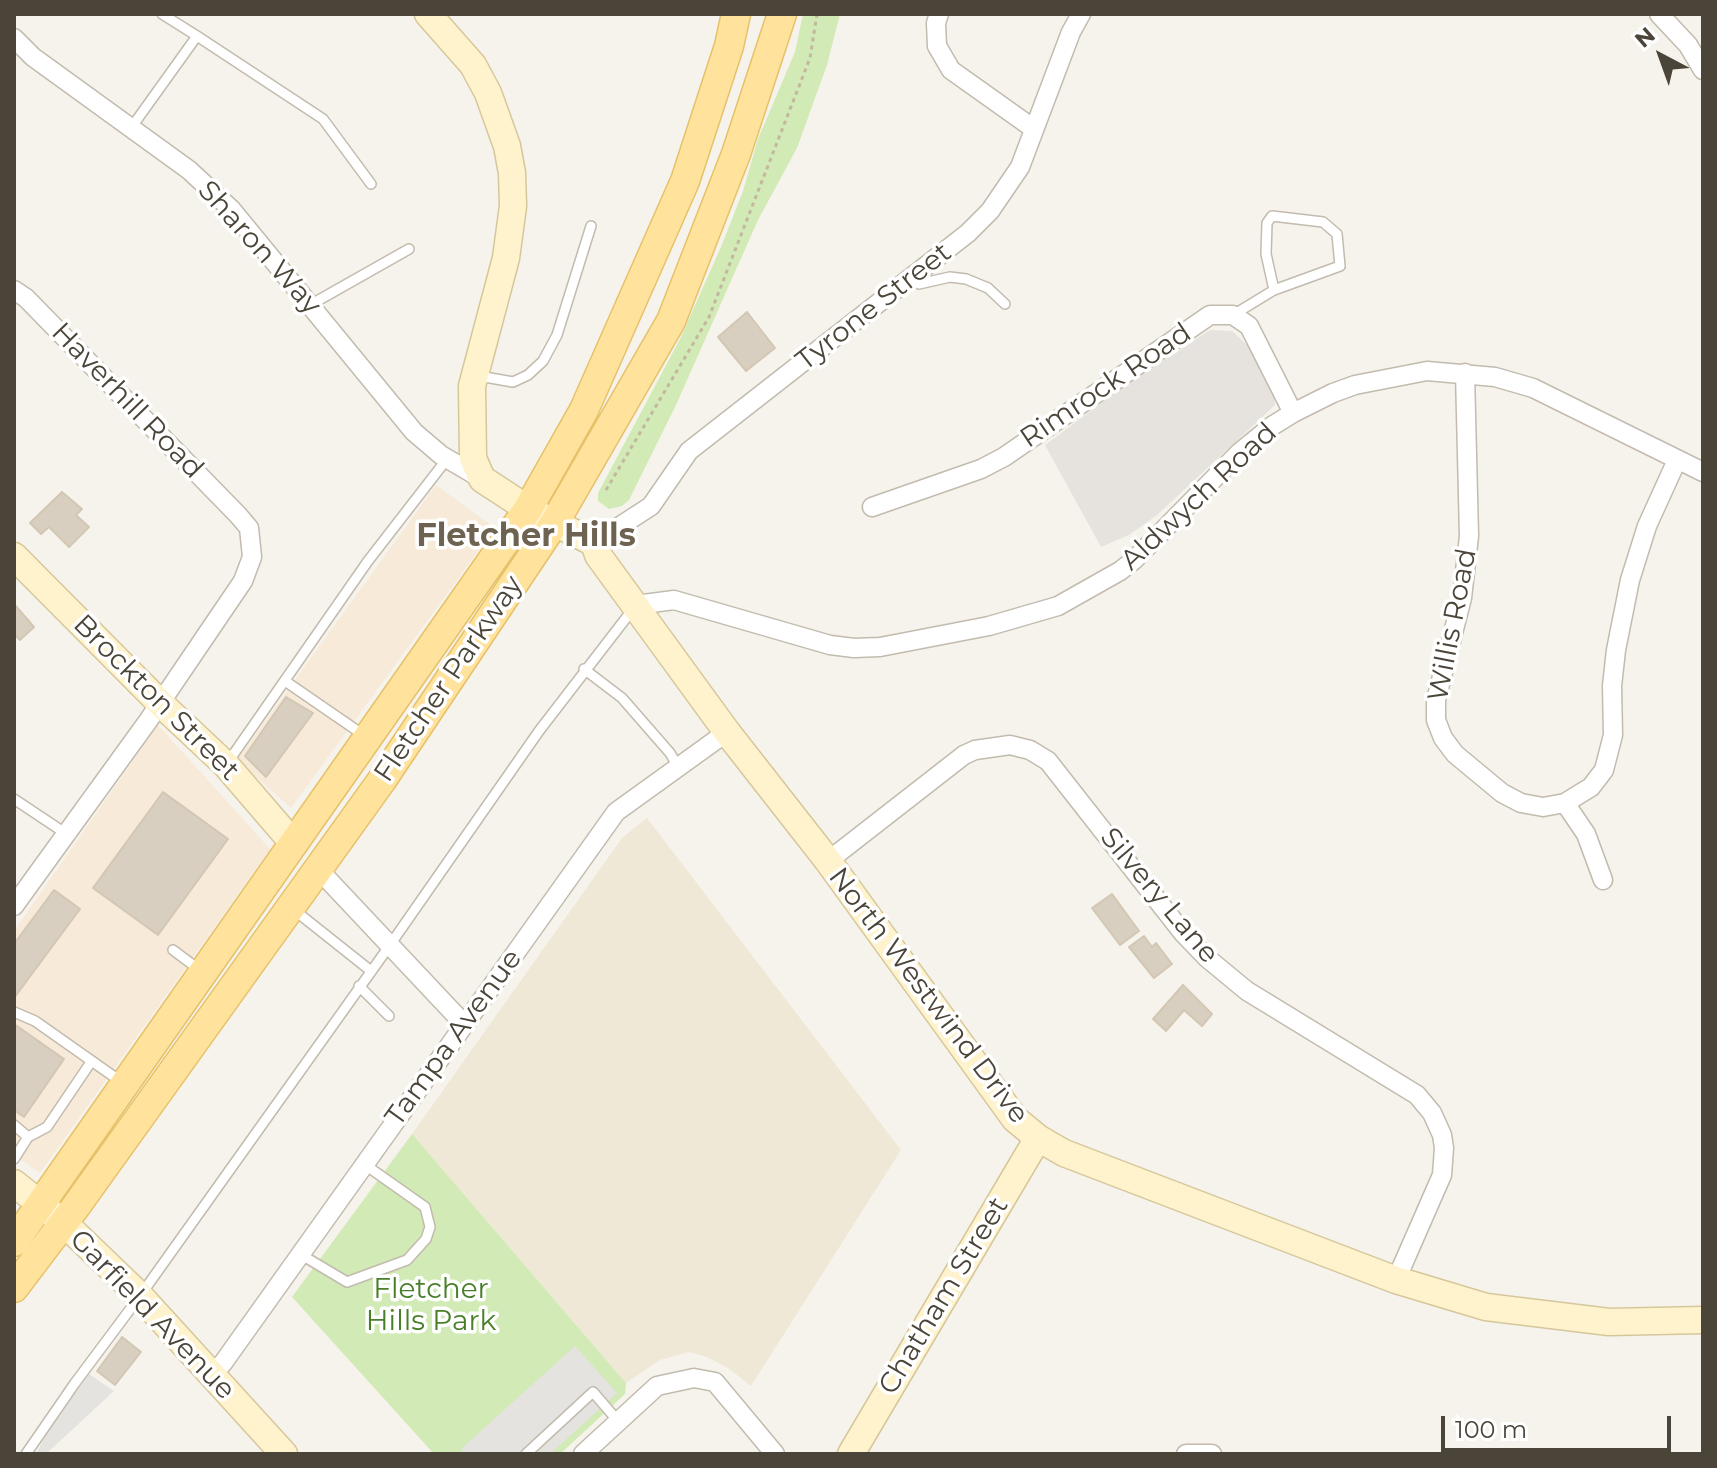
<!DOCTYPE html>
<html>
<head>
<meta charset="utf-8">
<style>
  body { margin:0 }
  #map { position:relative; width:1717px; height:1468px; overflow:hidden; background:#f6f3ec; font-family:Montserrat,sans-serif }
  canvas { display:block }
  .frame { position:absolute; inset:0; border:16px solid #4b4439; pointer-events:none }
  .north { position:absolute; left:1621px; top:16px; width:80px; height:80px; -webkit-text-stroke:6px #fff; paint-order:stroke; rotate:319deg; font-size:22px; font-weight:700; line-height:32px; text-align:center; color:#4b4439 }
  .north::after { content:''; display:block; margin:auto; width:28px; height:36px; background:#4b4439; clip-path:polygon(50% 0,100% 100%,50% 72%,0 100%) }
  .scale { position:absolute; left:1441px; top:1416px; width:230px; height:36px; box-sizing:border-box; border:4px solid #4b4439; border-top:0; padding-left:10px; font-size:24px; line-height:28px; white-space:nowrap; color:#4b4439; -webkit-text-stroke:6px #fff; paint-order:stroke }
</style>
</head>
<body>
<div id="map">
<canvas width="1717" height="1468"></canvas>
<div class="frame"></div>
<div class="north">N</div>
<div class="scale">100 m</div>
</div>
<script>
const g = document.querySelector('canvas').getContext('2d');
g.lineJoin = 'round';
function fill(path, color) { g.fillStyle = color; g.fill(path, 'evenodd'); }
const shape = rows => new Path2D(rows.map(r => 'M' + r).join(''));
function trace(path, color, width, dash) { g.strokeStyle = color; g.lineWidth = width; g.lineCap = dash ? 'butt' : 'round'; g.setLineDash(dash || []); g.stroke(path); }
function write(font, color, halo, rows, align = 'center') {
  g.font = font + ' Montserrat,sans-serif'; g.lineWidth = 7; g.setLineDash([]); g.textBaseline = 'middle'; g.strokeStyle = halo; g.fillStyle = color; for (const [text, x, y, turn = 0] of rows) {
    g.save(); g.translate(x, y); g.rotate((+turn || 0) * Math.PI / 180); g.textAlign = isNaN(turn) ? turn : align; if (halo) g.strokeText(text, 0, 0); g.fillText(text, 0, 0); g.restore();
  }
}
fill(shape([
  [436,485,495,528,291,808,237,760],
  [158,725,270,849,40,1173,14,1155,14,931]
]), '#f7ead8');
fill(shape([
  [1210,330,1232,331,1258,355,1274,388,1275,405,1157,515,1129,535,1101,547,1045,445,1126,385]
]), '#e6e2dd');
fill(shape([
  [647,818,901,1150,751,1386,728,1368,707,1357,689,1352,660,1360,626,1383,412,1134,622,838]
]), '#efe8d6');
fill(shape([
  [803,14,840,14,827,65,797,148,758,220,676,405,629,500,622,506,609,509,598,501,598,493,680,339,721,247,743,191,758,139,795,52],
  [412,1134,626,1383,625,1394,560,1454,434,1454,292,1297]
]), '#d2eab5');
fill(shape([
  [575,1346,617,1393,550,1454,466,1454,461,1449],
  [89,1374,114,1391,46,1454,36,1454,48,1431]
]), '#e5e3e0');
const building = shape([
  [747,312,775,348,746,371,718,337,747,312],
  [62,492,82,509,76,515,89,527,69,547,49,527,41,534,30,523,62,492],
  [14,604,34,627,20,640,14,634,14,604],
  [286,697,313,713,266,777,245,756,286,697],
  [163,792,228,839,158,935,93,888,163,792],
  [54,890,80,909,14,998,14,944,54,890],
  [1112,894,1139,931,1120,945,1092,908,1112,894],
  [1144,936,1152,947,1156,943,1172,964,1154,978,1129,947,1144,936],
  [1183,985,1212,1014,1202,1026,1184,1010,1166,1031,1153,1019,1183,985],
  [14,1024,64,1059,24,1117,14,1110,14,1024],
  [122,1337,141,1352,115,1385,97,1371,122,1337]
]);
fill(building, '#d8cfc1');
trace(building, '#d3c7b4', 2);
const lane = shape([
  [197,36,323,119,371,184],
  [131,128,197,36,162,14],
  [911,277,919,284,950,277,966,279,988,288,1005,304],
  [310,305,409,249],
  [1233,315,1274,290,1340,266,1337,234,1323,222,1272,216,1267,223,1266,254,1274,290],
  [479,376,513,382,528,375,543,361,557,335,591,226],
  [584,669,622,698,670,753,678,767],
  [285,681,365,736],
  [228,762,368,561,447,459],
  [14,799,65,833],
  [293,909,371,971],
  [173,950,201,971],
  [359,986,389,1016],
  [14,1012,35,1021,123,1083],
  [14,1125,28,1137],
  [14,1159,28,1137,47,1127,91,1062],
  [300,1254,347,1282,407,1260,426,1239,430,1227,425,1207,364,1164],
  [26,1454,75,1383,140,1296,390,945,539,731,633,609],
  [526,1454,593,1392,618,1421]
]);
const street = shape([
  [939,14,936,23,937,46,951,70,1034,129],
  [1659,14,1688,45,1703,70],
  [14,38,33,57,189,170,231,209,414,432,441,455,482,479],
  [14,290,26,298,238,515,249,528,252,557,243,581,148,721,14,906],
  [1465,373,1469,536,1462,598,1436,700,1436,720,1443,738,1455,754,1502,793,1521,803,1543,807,1565,803,1591,787,1604,770,1613,735,1612,686,1616,650,1630,580,1647,526,1677,460],
  [872,507,981,469,1004,457,1210,315,1233,315,1249,326,1293,413],
  [594,543,651,506,689,451,968,233,990,211,1020,167,1071,32,1081,14],
  [636,605,674,600,830,645,854,648,880,647,989,626,1058,606,1120,571,1134,560,1239,453,1272,426,1293,413,1333,393,1355,385,1427,371,1495,377,1533,388,1703,472],
  [1565,803,1586,834,1603,880],
  [828,861,964,755,975,750,1010,745,1030,750,1048,761,1183,933,1207,958,1247,991,1417,1095,1432,1113,1442,1135,1444,1148,1442,1175,1396,1280],
  [318,869,464,1024],
  [212,1374,223,1363,616,812,727,732],
  [583,1454,657,1386,694,1378,715,1382,775,1454],
  [1186,1454,1212,1454]
]);
const secondary = shape([
  [428,14,473,65,488,93,507,146,512,173,513,206,506,258,472,386,473,458,482,479,528,509,594,543,598,555,727,732,828,861,1015,1119,1038,1138,1064,1153,1396,1280,1486,1307,1609,1322,1703,1320],
  [14,556,160,703,226,765,294,844],
  [14,1183,64,1223,140,1296,284,1454],
  [851,1454,1038,1138]
]);
const primary = shape([
  [14,1242,528,509,584,410,685,181,729,46,736,14],
  [14,1288,74,1209,382,780,555,522,671,321,736,154,782,14]
]);
trace(lane, '#c2bbae', 12);
trace(street, '#c2bbae', 21);
trace(secondary, '#d6c79b', 29);
trace(primary, '#e6c16a', 31);
trace(shape([
  [606,490,709,317,810,58,817,14]
]), '#c4b79f', 3, [4, 4]);
trace(lane, '#fff', 9);
trace(street, '#fff', 18);
trace(secondary, '#fff3cd', 26);
trace(primary, '#ffe39c', 28);
write('28px', '#4b4439', '#fff', [
  ["Sharon Way",259,248,48],
  ["Tyrone Street",874,307,-38],
  ["Rimrock Road",1106,386,-34],
  ["Haverhill Road",127,401,46],
  ["Aldwych Road",1199,497,-43],
  ["Willis Road",1453,625,-79],
  ["Fletcher Parkway",449,679,-56],
  ["Brockton Street",156,698,45],
  ["Silvery Lane",1159,896,50],
  ["North Westwind Drive",928,996,53],
  ["Tampa Avenue",454,1038,-54],
  ["Chatham Street",944,1296,-59],
  ["Garfield Avenue",152,1315,46]
]);
write('28px', '#4a7f2a', '#fff', [
  ["Fletcher",431,1290],
  ["Hills Park",431,1322]
]);
write('bold 32px', '#6e6250', '#fff', [
  ["Fletcher Hills",526,537]
]);
</script>
</body>
</html>
